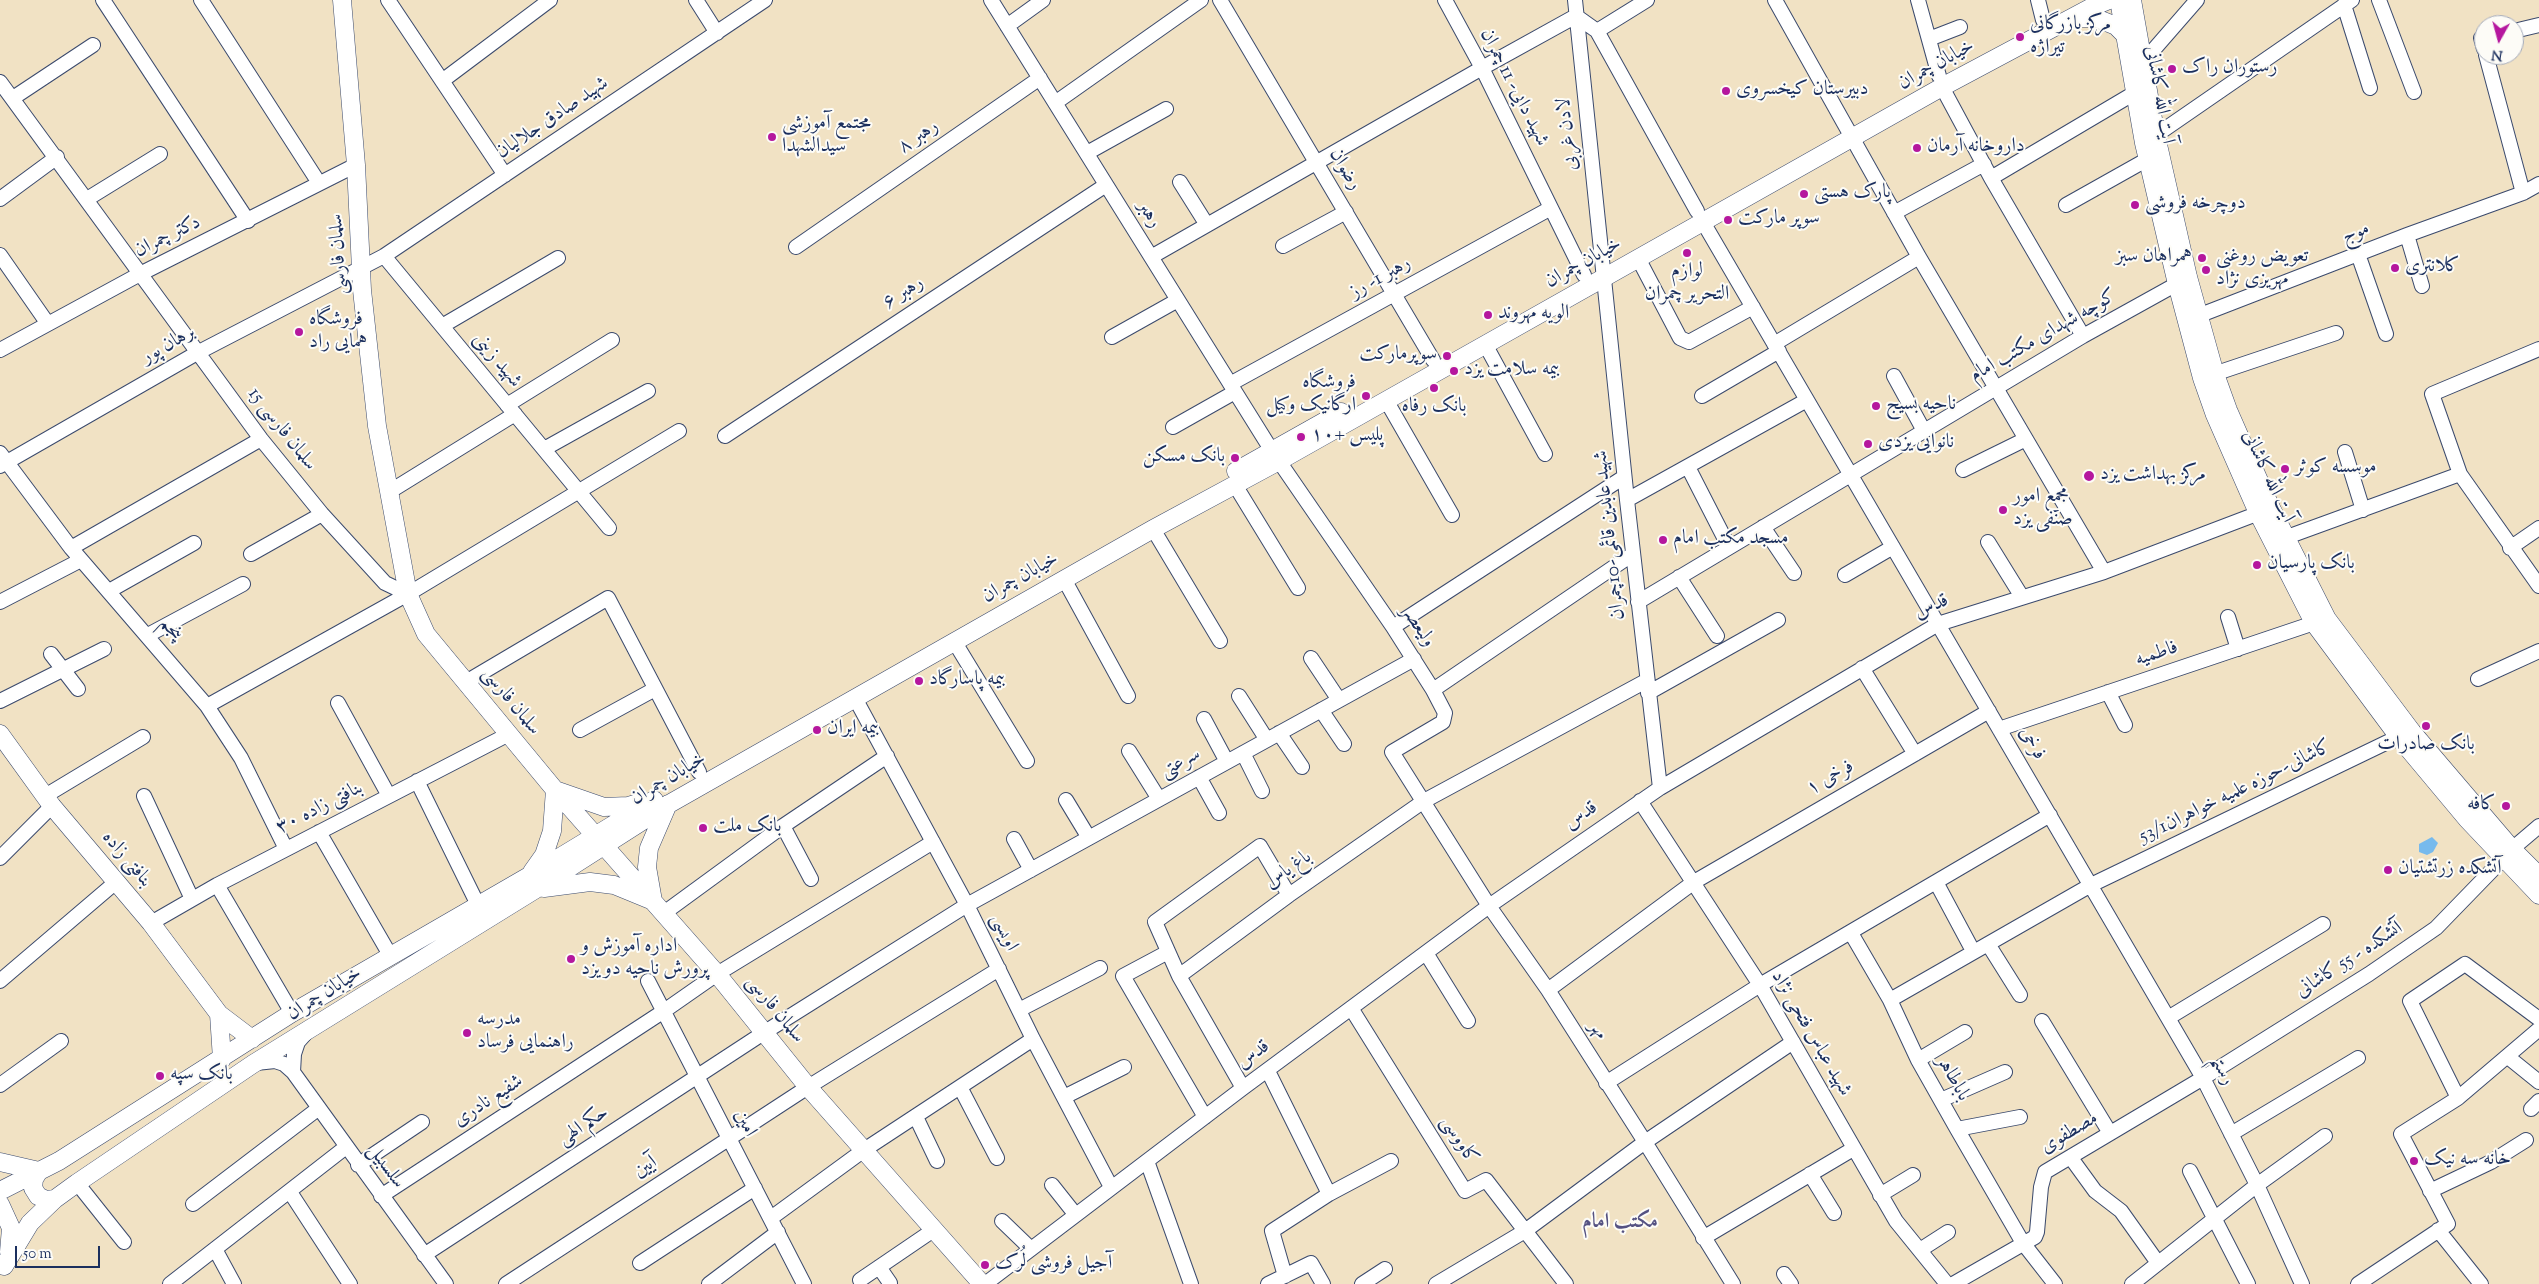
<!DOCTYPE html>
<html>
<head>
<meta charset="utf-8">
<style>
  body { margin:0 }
  #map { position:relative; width:2539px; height:1284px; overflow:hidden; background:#f1e2c4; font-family:"Sorts Mill Goudy",serif }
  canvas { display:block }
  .north { position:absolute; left:2474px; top:15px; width:50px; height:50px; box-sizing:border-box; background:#fdfcf7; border:1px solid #a3aaba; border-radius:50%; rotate:187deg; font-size:14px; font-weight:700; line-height:20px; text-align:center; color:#1b2f5e }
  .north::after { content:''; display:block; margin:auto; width:18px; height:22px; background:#b5179e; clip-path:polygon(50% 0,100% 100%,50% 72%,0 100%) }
  .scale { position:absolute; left:15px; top:1246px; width:85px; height:22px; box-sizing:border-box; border:2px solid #1b2f5e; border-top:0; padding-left:6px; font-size:15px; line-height:18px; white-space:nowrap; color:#1b2f5e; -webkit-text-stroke:4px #fdfcf7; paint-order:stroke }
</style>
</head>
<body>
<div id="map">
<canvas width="2539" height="1284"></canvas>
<div class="north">N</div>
<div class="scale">50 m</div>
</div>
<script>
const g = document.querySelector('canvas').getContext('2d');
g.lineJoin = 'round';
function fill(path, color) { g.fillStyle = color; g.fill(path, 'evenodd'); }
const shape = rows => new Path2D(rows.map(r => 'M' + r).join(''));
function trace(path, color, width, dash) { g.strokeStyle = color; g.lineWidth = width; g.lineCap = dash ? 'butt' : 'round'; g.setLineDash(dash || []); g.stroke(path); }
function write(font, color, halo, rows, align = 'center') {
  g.font = font + ' "Sorts Mill Goudy",Amiri,serif'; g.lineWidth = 4; g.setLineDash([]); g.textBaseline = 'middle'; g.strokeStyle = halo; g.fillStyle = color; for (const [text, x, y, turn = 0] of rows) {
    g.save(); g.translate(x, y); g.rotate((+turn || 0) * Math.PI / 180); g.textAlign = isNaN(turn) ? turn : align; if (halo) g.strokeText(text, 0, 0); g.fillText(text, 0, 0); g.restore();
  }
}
fill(shape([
  [2432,837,2438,843,2433,852,2427,855,2419,852,2419,844]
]), '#77baed');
const minor = shape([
  [103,0,248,221],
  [201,0,319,183],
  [388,0,505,175],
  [696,0,717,33],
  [991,0,1272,451,1393,627,1433,690,1445,713,1443,722,1392,752,1489,906,1548,990,1645,1142,1733,1284],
  [1220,0,1433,360],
  [1445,0,1482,68,1584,275],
  [1575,0,1627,500,1660,788],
  [1775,0,1919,257,2104,572],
  [1918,0,1939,76],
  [2038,0,2043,20],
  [2379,0,2414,92],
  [2344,5,2370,88],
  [1007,26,1043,0],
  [1597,31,1647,0],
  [2514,31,2539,25],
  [2484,37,2481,38,2484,49],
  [1929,39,1960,27],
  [2486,55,2523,193],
  [2137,65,2143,62,2197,0],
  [442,81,550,0],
  [0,82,261,439,322,514,385,583,408,594],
  [1942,87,1991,178,2083,336],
  [13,98,93,45],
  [1055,103,1201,0],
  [2149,140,2352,0],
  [1087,153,1166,109],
  [1991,178,2143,88],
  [1180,182,1207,225],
  [0,199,57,157],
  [87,199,160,154],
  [2066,205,2155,155],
  [1894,213,1984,164],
  [1703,222,2203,1078,2257,1185,2302,1284],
  [2407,235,2422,286],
  [1283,246,1346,212],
  [796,247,1040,78],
  [2358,254,2386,334],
  [0,255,48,324],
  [384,256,609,528],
  [1151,257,1482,68,1576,16,1597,31,1697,211],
  [1638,258,1680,338,1689,342,1753,307],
  [2190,319,2407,235,2523,193,2539,184],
  [442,326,558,258],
  [1112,337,1178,300],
  [1485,344,1545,454],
  [1774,344,1919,257],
  [2539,349,2432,394,2460,474,2539,586],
  [0,350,140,274,356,165],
  [1894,376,1924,431],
  [2205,377,2336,333],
  [1230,384,1551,208],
  [1702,396,1779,351],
  [1386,400,1452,515],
  [507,405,612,340],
  [1173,427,1235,392],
  [725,436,1106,185],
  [544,449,648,391],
  [2345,452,2363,510],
  [0,453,71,548,207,706,241,758,286,849],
  [0,466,197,353,384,256,765,0],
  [1688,467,1729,547],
  [1963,470,2026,439],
  [1235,485,1298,588],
  [389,492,515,414],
  [1627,500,1807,400],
  [1763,527,1794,573],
  [1153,529,1220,641],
  [2287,537,2460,474],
  [1988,542,2022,597],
  [71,548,261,439],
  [2510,548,2539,528],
  [251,554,322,514],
  [1845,575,1893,547],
  [1679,577,1717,636],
  [1064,579,1128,696],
  [109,591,194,543],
  [0,602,81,560],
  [1638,602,2083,336,2184,280],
  [2228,617,2238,649],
  [1393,627,1624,477],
  [148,635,243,584],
  [954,641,1027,761],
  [51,654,78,689],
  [1311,658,1339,700],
  [1862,668,1915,754],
  [2478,679,2539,651],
  [466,682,608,598,699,772],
  [1433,690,1633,554],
  [2108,692,2125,725],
  [1648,693,1778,620],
  [1239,696,1267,740],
  [855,698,967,905,1033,1039,1111,1187],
  [0,701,104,649],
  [338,703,389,796],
  [207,706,408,594,679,431],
  [1321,710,1344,744],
  [1204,719,1227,762],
  [1999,729,2323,620],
  [580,730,655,689],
  [1279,733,1302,767],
  [1129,751,1159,799],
  [1243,753,1262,791],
  [1199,777,1219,813],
  [417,781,478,905],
  [45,796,143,737],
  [144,796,192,899],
  [1066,800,1089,838],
  [1640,801,1760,985,1896,1221,1947,1284],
  [783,826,811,879],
  [319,832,390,955],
  [1014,839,1031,870],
  [2512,849,2539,826],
  [0,858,52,806],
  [1936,882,1973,951],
  [217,885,292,1013],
  [664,913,783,826,887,756],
  [151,923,217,885,509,734],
  [1851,933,1890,1000,1918,1060,1957,1129,2023,1243,2055,1284],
  [1988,944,2020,995],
  [1168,952,1123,976,1205,1117],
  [1426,953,1468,1021],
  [1179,976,1289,895,1424,801,1646,681],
  [0,981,116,882],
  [648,981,804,1284],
  [1548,990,1694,882,1989,711],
  [1890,1000,2091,885,2398,737],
  [1351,1008,1465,1191,1486,1180,1566,1284],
  [1019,1010,1100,968],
  [2168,1018,2323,924],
  [2042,1021,2110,1133],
  [2508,1057,2539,1082],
  [1918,1060,1965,1032],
  [256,1063,275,1061,284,1064,293,1072,446,1284],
  [1268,1071,1329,1194],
  [293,1072,294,1054,298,1042,306,1033],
  [1606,1083,1760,985,2050,815],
  [0,1085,61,1041],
  [960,1087,997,1158],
  [1243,1088,1179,976,1155,922,1260,846,1289,895],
  [1064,1097,1124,1067],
  [2458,1098,2410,1001,2465,964,2539,1019],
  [1941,1100,2005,1072],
  [2531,1109,2539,1101],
  [916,1117,937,1161],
  [1957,1129,2020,1117],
  [2231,1134,2358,1058],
  [2071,1158,2095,1191,2121,1211,2158,1263],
  [1147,1161,1191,1284],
  [358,1165,422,1122],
  [2190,1171,2248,1284],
  [1810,1174,1834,1213],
  [77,1183,124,1242],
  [1052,1185,1075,1214],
  [2430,1191,2491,1162,2526,1140],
  [290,1192,350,1284],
  [1880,1195,1913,1175],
  [381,1196,664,1011,717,974,933,842],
  [193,1204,319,1108],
  [771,1218,864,1150,1033,1039],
  [1002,1221,1030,1248],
  [2438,1230,2481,1284],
  [1703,1238,1853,1149],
  [215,1249,234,1284],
  [1920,1250,1948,1232],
  [424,1255,765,1032,967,905,1414,659],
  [640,1263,755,1188],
  [879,1267,890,1283],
  [1784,1274,1791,1284],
  [1285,1276,1272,1231,1329,1194,1391,1161],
  [860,1280,935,1229],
  [170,1284,346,1147],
  [506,1284,808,1087,999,969],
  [709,1284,778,1232],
  [985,1284,1243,1088,1489,906,1660,788,1938,624,2104,572,2267,510],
  [1268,1284,1311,1263,1323,1284],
  [1362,1284,1385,1269],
  [1436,1284,1525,1231,1645,1142,1793,1042],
  [1953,1284,2035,1237,2037,1232,2041,1187,2045,1172,2203,1078,2369,974,2436,928,2503,859],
  [2132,1284,2257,1185,2325,1136],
  [2358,1284,2448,1224,2401,1134,2458,1098,2539,1029]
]);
const major = shape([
  [342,0,356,165,362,290,377,426,408,594,426,634,555,790,717,974,808,1087,982,1284],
  [2119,0,2144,143,2177,284,2202,378,2215,415,2258,513,2314,623,2401,740,2467,819,2539,895],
  [2132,0,2156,136,2188,277,2215,374,2228,410,2271,508,2327,619,2412,732,2512,849,2539,876],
  [2072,18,2096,18,2116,26,2126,36],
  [1236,471,1341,412],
  [0,734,52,806,151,923,219,1014,252,1039],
  [532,872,544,855,552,831,555,790,604,807,628,806,641,802],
  [544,888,590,882,614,885,653,901,647,867,649,848,668,804],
  [219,1014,222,1059],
  [0,1162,39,1171,34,1179,33,1188,38,1196,46,1200,55,1199],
  [0,1191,59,1161,292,1013,529,876,654,800],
  [0,1204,11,1228,9,1252],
  [4,1266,30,1223,55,1199,77,1183,253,1064,536,889,669,804,1153,529,1279,461,1942,87,2092,7,2109,0]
]);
trace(minor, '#3b4a6d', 16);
trace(major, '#3b4a6d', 19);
trace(minor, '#fff', 14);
trace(major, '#fff', 18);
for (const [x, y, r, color] of [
  [2020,37,5,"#b5179e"],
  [2172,69,5,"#b5179e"],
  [1726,91,5,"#b5179e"],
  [772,137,5,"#b5179e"],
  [1917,148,5,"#b5179e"],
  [1804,194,5,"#b5179e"],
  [2135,205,5,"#b5179e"],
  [1728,220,5,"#b5179e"],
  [1687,253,5,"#b5179e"],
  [2202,258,5,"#b5179e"],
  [2395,268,5,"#b5179e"],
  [2206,270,5,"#b5179e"],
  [1488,315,5,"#b5179e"],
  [299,332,5,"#b5179e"],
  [1447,356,5,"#b5179e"],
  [1454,371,5,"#b5179e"],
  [1434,388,5,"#b5179e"],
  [1366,396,5,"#b5179e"],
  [1876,406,5,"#b5179e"],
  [1301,437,5,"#b5179e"],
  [1868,444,5,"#b5179e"],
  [1235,458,5,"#b5179e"],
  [2285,469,5,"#b5179e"],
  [2089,476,6,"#b5179e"],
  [2003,510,5,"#b5179e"],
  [1663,540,5,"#b5179e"],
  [2257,565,5,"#b5179e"],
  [919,681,5,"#b5179e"],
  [2426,726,5,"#b5179e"],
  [817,730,5,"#b5179e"],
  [2506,806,5,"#b5179e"],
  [703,828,5,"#b5179e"],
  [2388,870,5,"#b5179e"],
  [571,959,5,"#b5179e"],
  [467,1033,5,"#b5179e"],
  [160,1076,5,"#b5179e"],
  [2414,1161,5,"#b5179e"],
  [985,1265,5,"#b5179e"]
]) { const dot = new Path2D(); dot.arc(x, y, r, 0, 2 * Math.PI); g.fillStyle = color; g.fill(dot); trace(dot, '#fdfcf7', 2); }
write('20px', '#1b2f5e', '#fdfcf7', [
  ["مرکز بازرگانی",2030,26],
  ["تیراژه",2030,49],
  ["رستوران راک",2182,69],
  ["دبیرستان کیخسروی",1736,91],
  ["مجتمع آموزشی",782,125],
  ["سیدالشهدا",782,148],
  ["داروخانه آرمان",1927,148],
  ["پارک هستی",1814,194],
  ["دوچرخه فروشی",2145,205],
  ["سوپر مارکت",1738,220],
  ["همراهان سبز",2192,258,"right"],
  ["تعویض روغنی",2216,258],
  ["مهریزی نژاد",2216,281],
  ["کلانتری",2405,268],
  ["لوازم",1687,273,"center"],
  ["التحریر چمران",1687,296,"center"],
  ["الویه مهروند",1498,315],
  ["فروشگاه",309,321],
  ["همایی راد",309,344],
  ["سوپرمارکت",1437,356,"right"],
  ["بيمه سلامت يزد",1464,371],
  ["فروشگاه",1356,384,"right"],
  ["ارگانیک وکیل",1356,407,"right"],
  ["ناحیه بسیج",1886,406],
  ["بانک رفاه",1434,408,"center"],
  ["پلیس +۱۰",1311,437],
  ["نانوایی یزدی",1878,444],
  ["بانک مسکن",1225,458,"right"],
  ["موسسه کوثر",2295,469],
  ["مرکز بهداشت یزد",2100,476],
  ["مجمع امور",2013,498],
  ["صنفی یزد",2013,521],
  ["مسجد مکتب امام",1673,540],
  ["بانک پارسیان",2267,565],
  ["بیمه پاسارگاد",929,681],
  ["بیمه ایران",827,730],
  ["بانک صادرات",2426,746,"center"],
  ["کافه",2496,806,"right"],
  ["بانک ملت",713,828],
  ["آتشکده زرتشتیان",2398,870],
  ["اداره آموزش و",581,948],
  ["پرورش ناحیه دو یزد",581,971],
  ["مدرسه",477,1021],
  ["راهنمایی فرساد",477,1044],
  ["بانک سپه",170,1076],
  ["خانه سه نیک",2424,1161],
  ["آجیل فروشی لُرک",995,1265]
], 'left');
write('20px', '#1b2f5e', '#fdfcf7', [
  ["خیابان چمران",1937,66,-29],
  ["شهید دایی- 11 چمران",1513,88,63],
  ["آیت الله کاشانی",2158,95,80],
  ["شهید صادق جلالیان",553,119,-34],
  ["لادن غربی",1569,134,-96],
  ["رهبر ۸",919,138,-35],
  ["رضوان",1344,170,59],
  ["رهبر",1148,215,58],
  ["موج",2356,234,-21],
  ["دکتر چمران",168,238,-26],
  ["سلمان فارسی",340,254,-93],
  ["خیابان چمران",1584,264,-29],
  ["رهبر 1- رز",1381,279,-29],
  ["رهبر ۶",904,294,-33],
  ["کوچه شهدای مکتب امام",2044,337,-30],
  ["برهان پور",169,346,-29],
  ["شهید زینی",496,361,50],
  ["سلمان فارسی 15",281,430,52],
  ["آیت الله کاشانی",2267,477,65],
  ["شهید عابدین قائمی-10چمران",1611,535,-96],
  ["خیابان چمران",1021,579,-29],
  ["قدس",1932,608,-24],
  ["ولیعصر",1417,627,56],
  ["پنجم",170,630,50],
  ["فاطمیه",2157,655,-18],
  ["سلمان فارسی",510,702,51],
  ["فرخی",2031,744,60],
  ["سرعتی",1181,764,-29],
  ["فرخی ۱",1831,779,-30],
  ["خیابان چمران",669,780,-31],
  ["53/1کاشانی-حوزه علمیه خواهران",2236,793,-26],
  ["بنافتی زاده ۳۰",320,809,-27],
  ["قدس",1582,817,-35],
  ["بنافتی زاده",126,860,50],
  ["باغ یاس",1289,871,-35],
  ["اویسی",1003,933,64],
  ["آتشکده - 55 کاشانی",2350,961,-33],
  ["خیابان چمران",325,995,-32],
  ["سلمان فارسی",774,1010,51],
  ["مهر",1597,1031,58],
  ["شهید عباس فتحی نژاد",1810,1034,60],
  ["قدس",1254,1056,-36],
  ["رستم",2221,1071,62],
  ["باباطاهر",1952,1079,61],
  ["شفیع نادری",489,1102,-33],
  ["امین",744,1124,63],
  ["حکم الهی",584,1127,-33],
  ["مصطفوی",2070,1134,-31],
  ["کاووسی",1458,1141,58],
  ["سلسبیل",385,1167,54],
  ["آیین",646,1168,-33]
]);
write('bold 21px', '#555282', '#fdfcf7', [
  ["مکتب امام",1620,1223]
]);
</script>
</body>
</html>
